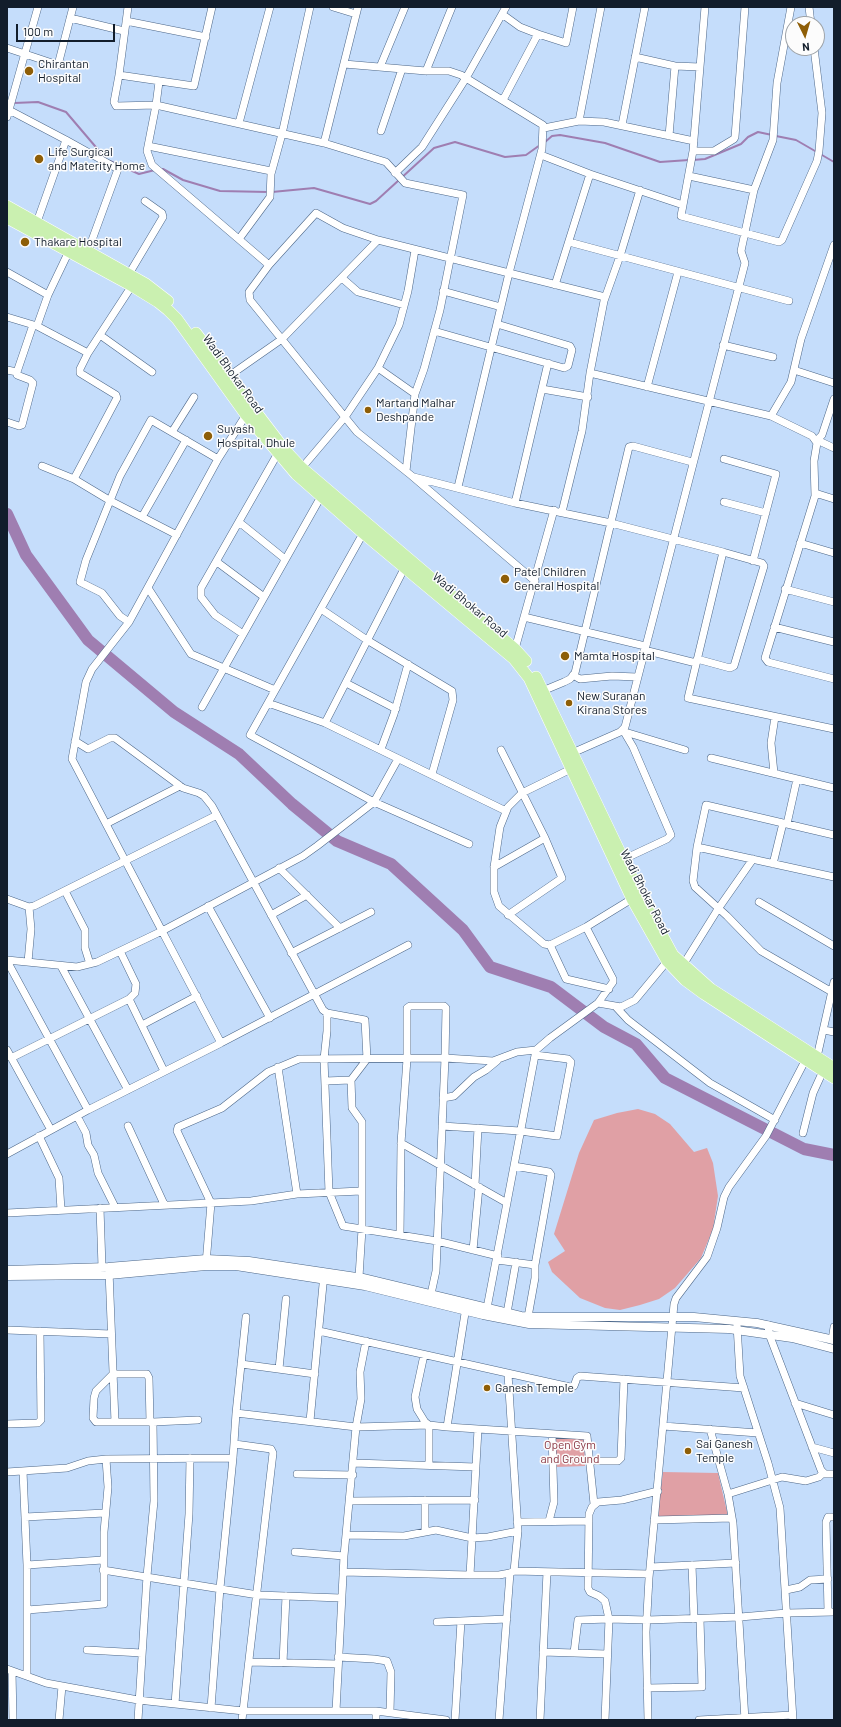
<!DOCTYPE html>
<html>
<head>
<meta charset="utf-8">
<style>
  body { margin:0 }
  #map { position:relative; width:841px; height:1727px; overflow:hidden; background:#c5ddfb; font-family:Barlow,sans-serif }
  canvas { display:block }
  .frame { position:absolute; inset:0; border:8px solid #121d2b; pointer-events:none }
  .north { position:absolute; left:785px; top:16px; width:40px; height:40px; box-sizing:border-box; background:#fcfcfc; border:1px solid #9ea3a8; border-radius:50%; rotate:175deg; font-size:11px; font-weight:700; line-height:16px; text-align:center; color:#121d2b }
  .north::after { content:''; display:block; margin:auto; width:14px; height:18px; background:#8e5e07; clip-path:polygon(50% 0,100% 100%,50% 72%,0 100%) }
  .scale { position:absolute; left:16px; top:24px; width:99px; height:18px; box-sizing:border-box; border:2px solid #121d2b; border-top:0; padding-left:5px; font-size:12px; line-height:14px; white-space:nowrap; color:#121d2b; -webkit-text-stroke:3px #fcfcfc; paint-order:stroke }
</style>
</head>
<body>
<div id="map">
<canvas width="841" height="1727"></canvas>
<div class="frame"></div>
<div class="north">N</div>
<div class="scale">100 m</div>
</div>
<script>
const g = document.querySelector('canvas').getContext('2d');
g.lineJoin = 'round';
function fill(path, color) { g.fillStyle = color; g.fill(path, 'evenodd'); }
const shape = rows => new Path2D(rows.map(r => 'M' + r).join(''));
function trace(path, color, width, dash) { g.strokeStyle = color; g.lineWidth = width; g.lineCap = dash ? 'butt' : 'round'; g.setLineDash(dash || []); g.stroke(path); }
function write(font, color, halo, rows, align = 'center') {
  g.font = font + ' Barlow,sans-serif'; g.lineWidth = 3; g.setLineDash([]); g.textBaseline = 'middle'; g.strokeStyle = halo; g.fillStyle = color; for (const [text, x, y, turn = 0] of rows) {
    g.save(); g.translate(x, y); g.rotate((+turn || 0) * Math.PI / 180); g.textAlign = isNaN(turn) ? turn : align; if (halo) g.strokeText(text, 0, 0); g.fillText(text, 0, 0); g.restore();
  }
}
fill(shape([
  [638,1109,655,1114,670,1124,694,1152,707,1148,713,1163,718,1196,713,1229,701,1258,675,1288,659,1299,640,1305,620,1310,605,1308,580,1298,552,1272,548,1262,565,1251,554,1234,579,1153,594,1120,617,1113],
  [554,1437,584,1439,585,1466,556,1467],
  [663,1472,718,1473,728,1516,657,1518]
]), '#e0a0a5');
trace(shape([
  [14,103,38,102,66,112,106,159],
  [776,136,796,140,834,162],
  [545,142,552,136,560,135,605,143,660,162,689,160],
  [693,160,705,159,741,144,748,137,758,132,772,135],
  [110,161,139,174,155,170],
  [159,169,163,169,183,180,220,191,268,192],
  [272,192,314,188,370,204,376,201,434,148,455,142,505,157,526,155,540,145]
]), '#9f7eb1', 2);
trace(shape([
  [7,514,26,555,88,640,174,712,239,754,292,804,337,841,391,864,463,930,490,967,551,987,604,1027,636,1044,665,1078,804,1149,834,1155]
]), '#9f7eb1', 12);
const minor = shape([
  [128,7,119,75,194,86,212,7],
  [333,7,356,14],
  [705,7,693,151,681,216,779,242,782,240,817,161,819,151,822,113,814,48],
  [809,7,811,24],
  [502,14,520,27,538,34],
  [70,18,124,31],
  [126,21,206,37],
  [7,48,58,65,73,7],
  [635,57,675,66,700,67],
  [344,64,426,71,449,71,461,75,543,125,542,149,509,273,605,297],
  [380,67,405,7],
  [426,71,452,7],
  [119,75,114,102,116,106,156,105,159,82],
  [503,100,538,34,566,43,573,7],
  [9,110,66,140,37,222],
  [7,117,38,7],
  [579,121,601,7],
  [239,123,270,7],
  [622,125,645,7],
  [544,128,579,121,604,122,694,141],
  [381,131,402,69],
  [669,136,675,66],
  [66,140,118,169,88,251],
  [324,143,358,7],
  [148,146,271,171],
  [693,151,714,151,734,139,735,137,745,7],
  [541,155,590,174,683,205],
  [395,173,422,147,466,78,506,7],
  [689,176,754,190],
  [239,239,270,197,271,174,282,134,310,7],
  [569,242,789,301],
  [269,265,316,213,343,228,378,240],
  [7,272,48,295],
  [129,274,163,217,162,213,145,201],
  [342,278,358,292,404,305],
  [555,285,590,174],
  [443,291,501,307],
  [7,317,37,326,48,295,70,249],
  [37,326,88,353,133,284],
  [434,331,564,368,568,366,572,350,570,346,497,324],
  [100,335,152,372],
  [723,345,773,357],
  [378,368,415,394,406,471],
  [7,370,17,372,17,375,30,380,33,383,22,425,19,426,7,422],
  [794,370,834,383],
  [17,372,33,325],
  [590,373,771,416,791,382,801,339,834,245],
  [229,376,282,339,378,240,509,273,458,487],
  [647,387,678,272],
  [542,389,588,397],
  [415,394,424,369,440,310,463,195,405,183,386,162,324,143,156,105,147,151,152,165,269,265,249,292,250,300,357,432,412,476,535,581],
  [834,399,822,435,817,440,834,448],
  [771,416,812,436,817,443,814,461,815,496,765,658,768,662,834,679],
  [172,432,194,397],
  [724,459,776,474,753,561],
  [42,466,74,479,109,500,177,535],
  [300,470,345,417,378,368,399,325,408,291,415,250],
  [414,477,515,503,611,523,723,552,688,698,834,729],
  [74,479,117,398,116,395,80,373,80,369,88,353],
  [815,493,834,499],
  [724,502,766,513],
  [515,503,548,363],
  [562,512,582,431,590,373,604,301,620,256,640,190],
  [142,517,186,440],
  [239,522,285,559],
  [365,530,250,735,374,802,469,844],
  [800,543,834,553],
  [217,562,264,597],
  [406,565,325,723,506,811],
  [148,588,191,654,275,690],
  [785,589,834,602],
  [321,609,367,640,452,691,453,700,432,774],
  [524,617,645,646],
  [129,622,120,616,102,593,80,582,86,560,120,476,151,420,218,459],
  [774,627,834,642],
  [243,634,215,615,201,597,201,588,278,453],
  [515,649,554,510],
  [644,650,696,663],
  [697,659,730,668,734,666,764,566,762,563,723,552],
  [573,675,580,679,612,676,637,677],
  [346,683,396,709],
  [540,692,564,682,570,679,575,673,629,447,633,446,692,462],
  [268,703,325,723],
  [202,707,323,493],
  [625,732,685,750],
  [75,741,88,749,110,738,115,738,183,788,199,793,204,796,212,806,323,1010,327,1013,365,1020,367,1059,351,1080,352,1108,362,1122,362,1229,359,1277],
  [381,749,394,714,408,664],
  [501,750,545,838,562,878,508,915],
  [570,754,620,732,625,727,745,263,741,251,754,190,773,140,777,83,791,7],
  [711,758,834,788],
  [575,767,522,793,508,807,500,827,494,867,494,892,499,906,544,944,550,945,586,927,635,897],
  [774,773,771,743,775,717],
  [106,824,180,786],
  [787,824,797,779],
  [697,847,834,877],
  [620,861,667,839,671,835,633,747,623,730],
  [773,864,783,823],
  [494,867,545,838],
  [279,868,340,928],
  [65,891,85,930,85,948,90,964],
  [7,899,29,907,34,906,217,815],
  [759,902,834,946],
  [208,906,270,1018],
  [271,915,307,895],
  [550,945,566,979,609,989],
  [291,953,371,912],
  [7,960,77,967,97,962,162,931,72,759,86,682,92,669,129,622,218,459,246,415],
  [7,961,88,1110],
  [28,962,31,929,29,907],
  [683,965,718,909,753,859],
  [61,966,128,1090],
  [832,992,761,951,727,916,695,887,693,881,697,847,706,805,834,835],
  [129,999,164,1071],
  [598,1003,621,1007,635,1000,669,959],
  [616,1007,628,1020,710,1083,775,1120],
  [327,1013,327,1031,324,1059,329,1192,343,1226,437,1241,498,1256],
  [142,1025,197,996],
  [824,1030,834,1032],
  [221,1043,408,945],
  [7,1050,51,1130],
  [817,1057,834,982],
  [11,1058,129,999,135,993,136,984,120,951],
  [278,1067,297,1194],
  [325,1081,351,1080],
  [443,1098,454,1096,474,1077,486,1070,497,1061],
  [77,1116,86,1133,88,1145,94,1155,98,1173,115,1207],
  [128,1126,164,1204],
  [442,1126,520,1131,557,1136,571,1062,568,1059,535,1055],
  [803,1133,813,1093,823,1071],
  [39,1136,59,1178,61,1210],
  [401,1143,507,1203],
  [7,1154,88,1110,221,1043,162,931,303,856,317,846,374,802,398,759],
  [514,1166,549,1172,551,1175,535,1265,535,1278,528,1317],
  [475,1185,478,1128],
  [100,1208,102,1267],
  [7,1213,251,1201,297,1194,361,1191],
  [400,1235,401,1143,407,1059,407,1008,410,1006,444,1006,446,1008,445,1058,436,1271,431,1294],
  [473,1250,479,1187],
  [497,1260,535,1265],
  [206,1264,211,1203,177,1131,178,1127,222,1108,268,1072,299,1059,445,1058,493,1061,517,1052,536,1050],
  [109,1271,115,1422],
  [487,1308,536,1050,550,1038,598,1003,613,982,613,979,586,927],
  [507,1313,516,1262],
  [246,1317,236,1413,356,1427,344,1556,336,1711],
  [737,1325,740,1376,768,1463,780,1508,793,1720],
  [768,1325,769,1334,821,1470,825,1474,834,1474],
  [7,1330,111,1334],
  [319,1331,570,1387,574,1386,577,1378,580,1376,744,1388],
  [832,1340,834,1327],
  [366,1341,360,1372,361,1399,356,1427,429,1425,429,1465],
  [424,1355,415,1397,417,1409,425,1422,429,1425,447,1427,587,1436,594,1504],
  [241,1364,315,1374],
  [279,1369,286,1299],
  [508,1374,518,1531,514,1571],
  [795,1403,834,1415],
  [310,1421,324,1274],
  [150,1422,149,1378,147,1374,113,1374,96,1391,94,1398,93,1418,96,1422,153,1422,198,1420],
  [7,1424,38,1423,41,1420,40,1331],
  [663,1426,758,1433],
  [447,1427,466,1307],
  [710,1429,728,1494,733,1523,745,1720],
  [235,1444,271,1449,273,1453,242,1720],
  [812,1447,834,1453],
  [589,1461,618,1461,621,1458,624,1379],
  [354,1463,476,1467],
  [23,1471,27,1565,27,1676],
  [7,1472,67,1468,88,1461,106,1459,233,1458,236,1413],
  [297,1474,353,1475],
  [728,1494,782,1477,806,1481,819,1477,823,1473],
  [350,1501,475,1500],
  [25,1517,105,1513],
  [654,1520,732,1518],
  [549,1521,554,1502,552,1434],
  [517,1522,589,1521],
  [425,1531,425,1500],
  [346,1535,404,1536,436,1530,472,1538,488,1537,518,1531],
  [295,1552,344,1556],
  [27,1565,103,1560],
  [692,1565,694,1619],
  [650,1567,736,1563],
  [103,1570,258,1595,341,1598],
  [343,1572,470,1575,499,1575,510,1573],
  [470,1575,478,1429],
  [786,1590,800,1587,810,1580,828,1579],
  [27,1610,104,1604,104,1532,108,1487,106,1459],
  [828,1612,826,1522,828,1517,834,1517],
  [437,1622,507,1619],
  [87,1650,142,1653],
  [543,1652,606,1654],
  [574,1653,578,1620,609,1619,605,1601,599,1596,590,1592,588,1588,589,1514,592,1507,598,1502,622,1500,658,1491],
  [338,1657,374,1659,387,1661,391,1672,390,1712],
  [250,1662,338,1664],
  [283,1663,286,1596],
  [7,1669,46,1683,138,1700,175,1704,244,1711,376,1711,446,1720],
  [12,1671,13,1720],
  [647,1688,702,1687,700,1619],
  [175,1704,189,1514,190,1458],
  [211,1708,220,1588,233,1458],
  [376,1711,376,1720],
  [59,1720,62,1686],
  [138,1720,147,1576,154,1501,153,1422],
  [455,1720,461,1621],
  [499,1720,510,1573,514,1571,649,1574],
  [540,1720,547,1572],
  [605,1720,609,1619,647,1620,740,1617,787,1613,834,1612],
  [648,1720,646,1632,649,1578,674,1304,676,1298,707,1257,717,1228,724,1197,729,1187,766,1136,807,1057],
  [699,1720,792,1715]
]);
const tertiary = shape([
  [7,1270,108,1267,206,1259,249,1261,363,1278,521,1316,535,1317,694,1317,757,1323,834,1340],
  [7,1276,109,1275,206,1266,236,1266,365,1286,483,1315,529,1324,729,1329,792,1338,834,1349]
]);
const primary = shape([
  [7,206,146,284,168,301],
  [7,218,132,286,158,302,168,310,177,319,246,415,296,474,363,533,514,659,529,678,632,899,667,961,685,980,704,994,834,1078],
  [196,333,285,450,302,468,515,649,526,661],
  [536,677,640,894,673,955,711,989,834,1068]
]);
trace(minor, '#4d6788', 8);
trace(tertiary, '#4d6788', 9);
trace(primary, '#fff', 12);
trace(minor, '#fff', 7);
trace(tertiary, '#fff', 8);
trace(primary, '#caf0b0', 11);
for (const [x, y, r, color] of [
  [29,71,5,"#8e5e07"],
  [39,159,5,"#8e5e07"],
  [25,242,5,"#8e5e07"],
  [368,410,4,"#8e5e07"],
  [208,436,5,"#8e5e07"],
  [505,579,5,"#8e5e07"],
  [565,656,5,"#8e5e07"],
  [569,703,4,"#8e5e07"],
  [487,1388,4,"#8e5e07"],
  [688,1451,4,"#8e5e07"]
]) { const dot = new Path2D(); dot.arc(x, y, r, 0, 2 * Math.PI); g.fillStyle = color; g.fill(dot); trace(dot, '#fcfcfc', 1.5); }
write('12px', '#121d2b', '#fcfcfc', [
  ["Chirantan",38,64],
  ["Hospital",38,78],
  ["Life Surgical",48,152],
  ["and Materity Home",48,166],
  ["Thakare Hospital",34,242],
  ["Martand Malhar",376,403],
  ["Deshpande",376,417],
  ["Suyash",217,429],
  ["Hospital, Dhule",217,443],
  ["Patel Children",514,572],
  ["General Hospital",514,586],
  ["Mamta Hospital",574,656],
  ["New Suranan",577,696],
  ["Kirana Stores",577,710],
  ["Ganesh Temple",495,1388],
  ["Sai Ganesh",696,1444],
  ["Temple",696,1458]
], 'left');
write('12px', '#121d2b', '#fcfcfc', [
  ["Wadi Bhokar Road",233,374,54],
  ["Wadi Bhokar Road",470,605,40],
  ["Wadi Bhokar Road",645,892,63]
]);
write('12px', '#8b3844', '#fcfcfc', [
  ["Open Gym",570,1445],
  ["and Ground",570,1459]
]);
</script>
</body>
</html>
